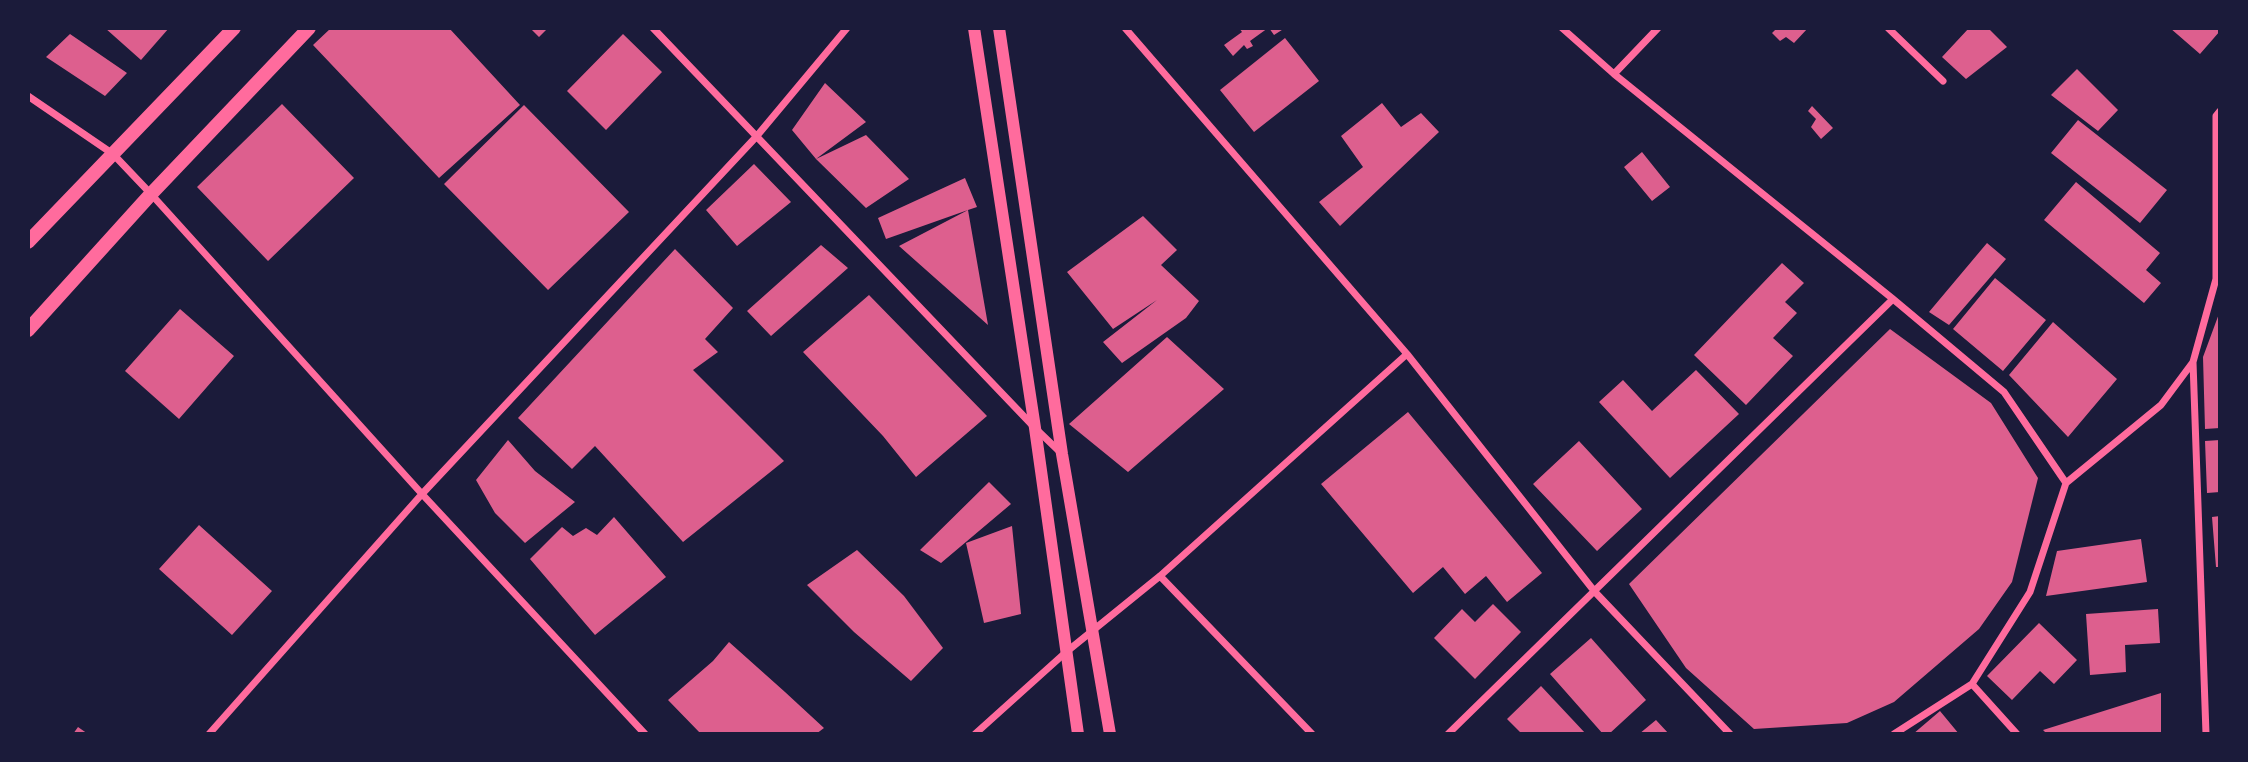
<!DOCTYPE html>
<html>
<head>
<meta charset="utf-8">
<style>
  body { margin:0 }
  #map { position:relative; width:2248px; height:762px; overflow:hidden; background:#1b1b3a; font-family:Barlow,sans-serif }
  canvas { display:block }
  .frame { position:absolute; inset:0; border:30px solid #1b1b3a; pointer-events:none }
</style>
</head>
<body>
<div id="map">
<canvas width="2248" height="762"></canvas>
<div class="frame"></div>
</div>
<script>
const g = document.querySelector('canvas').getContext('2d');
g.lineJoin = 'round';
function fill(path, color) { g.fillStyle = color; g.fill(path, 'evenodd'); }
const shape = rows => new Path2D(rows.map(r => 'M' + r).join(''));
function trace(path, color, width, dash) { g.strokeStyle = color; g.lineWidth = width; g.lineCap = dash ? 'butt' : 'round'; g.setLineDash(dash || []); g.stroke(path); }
fill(shape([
  [105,28,169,28,141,60],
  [331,28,449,28,520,105,439,178,313,45],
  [530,28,548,28,539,37],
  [1239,28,1268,28,1250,41,1253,46,1247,49,1244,45,1233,56,1224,45,1242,32],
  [1269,28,1285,28,1274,35],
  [1777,28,1808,28,1794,43,1786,37,1780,41,1772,33],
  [1969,28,1988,28,2007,47,1966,79,1942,57],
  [2170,28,2220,28,2220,31,2200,54],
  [70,34,127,73,105,96,46,57],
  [623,34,662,72,606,130,567,91],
  [1285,38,1319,81,1254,132,1220,90],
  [2077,69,2118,110,2098,131,2051,95],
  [825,83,866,122,816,159,792,130],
  [1382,103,1401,127,1421,113,1439,132,1340,226,1319,202,1363,167,1341,136],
  [282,104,354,178,268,261,197,187],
  [524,105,629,212,548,290,444,184],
  [1812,106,1833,128,1821,139,1811,127,1816,119,1808,111],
  [2078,120,2167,190,2140,223,2051,153],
  [866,135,909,179,866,208,816,159],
  [1642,152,1670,187,1652,201,1624,167],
  [754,164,791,202,737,246,706,210],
  [965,178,977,207,968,210,988,325,899,246,968,210,886,239,878,218],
  [2076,182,2160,253,2146,270,2161,283,2144,303,2044,220],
  [1143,216,1177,250,1161,265,1199,301,1186,318,1122,363,1103,342,1157,300,1113,329,1067,272],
  [1987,243,2006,259,1949,325,1929,312],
  [821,245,848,268,771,336,747,311],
  [675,249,733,308,705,339,718,352,693,370,784,461,683,542,595,446,572,469,518,418],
  [1782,263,1804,283,1785,302,1797,313,1773,338,1793,356,1746,405,1694,355],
  [1995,278,2046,320,2003,371,1953,329],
  [869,295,987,416,916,477,883,436,803,352],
  [180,309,234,356,179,419,125,371],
  [2220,311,2220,428,2205,429,2203,357],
  [2053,322,2117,379,2068,437,2009,375],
  [1890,329,1991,403,2038,478,2012,582,1979,629,1894,702,1847,723,1754,729,1686,668,1629,584],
  [1167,337,1224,389,1128,472,1069,424],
  [1696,370,1739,414,1670,478,1599,402,1623,380,1652,411],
  [1408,412,1542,573,1507,602,1486,576,1465,594,1443,567,1413,593,1321,484],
  [508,440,535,471,575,502,525,543,495,513,476,480],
  [2220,440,2220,492,2207,493,2205,441],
  [1579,441,1642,509,1597,551,1533,484],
  [989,482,1011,504,941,563,920,550],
  [2220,516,2220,567,2216,567,2212,517],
  [614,517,666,577,595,635,530,559,562,527,573,536,586,528,597,535],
  [199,525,272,591,232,635,159,569],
  [1012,526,1021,614,984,623,966,543],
  [2141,539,2147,582,2046,596,2057,551],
  [857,550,904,596,943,648,911,681,854,632,807,585],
  [1493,604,1521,632,1475,679,1434,638,1462,609,1475,622],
  [2158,609,2160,643,2125,645,2126,672,2090,675,2086,614],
  [2039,623,2077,660,2054,684,2040,671,2012,700,1987,676],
  [1591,638,1646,700,1609,734,1603,734,1550,674],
  [729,642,785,692,824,728,816,734,701,734,668,700,713,661],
  [1541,686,1586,734,1522,734,1507,719],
  [2161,693,2161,734,2047,734,2043,730],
  [1940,711,1959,734,1913,734],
  [1656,720,1669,734,1639,734],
  [78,727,88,734,73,734]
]), '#dd5f8e');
trace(shape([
  [653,28,1035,428,1060,452],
  [1125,28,1407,354,1595,592,1730,734],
  [1562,28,1614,74,1893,299,2004,392,2066,483],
  [1888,28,1943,81],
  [1614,74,1658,28],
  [28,96,113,154,151,194,422,494,645,734],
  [2193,362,2206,734],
  [1160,576,1312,734],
  [1972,684,2017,734],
  [209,734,422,494,756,137,847,28],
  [975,734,1065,653,1160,576,1407,354],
  [1448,734,1893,299],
  [1894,734,1972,684,2030,592,2066,483,2161,405,2193,362,2216,279,2216,116,2220,111]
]), '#ff6b9d', 7);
trace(shape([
  [974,28,1035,428,1078,734],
  [999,28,1062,454,1110,734]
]), '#ff6b9d', 12);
trace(shape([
  [28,242,234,28],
  [28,330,151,194,309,28]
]), '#ff6b9d', 14);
</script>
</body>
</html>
